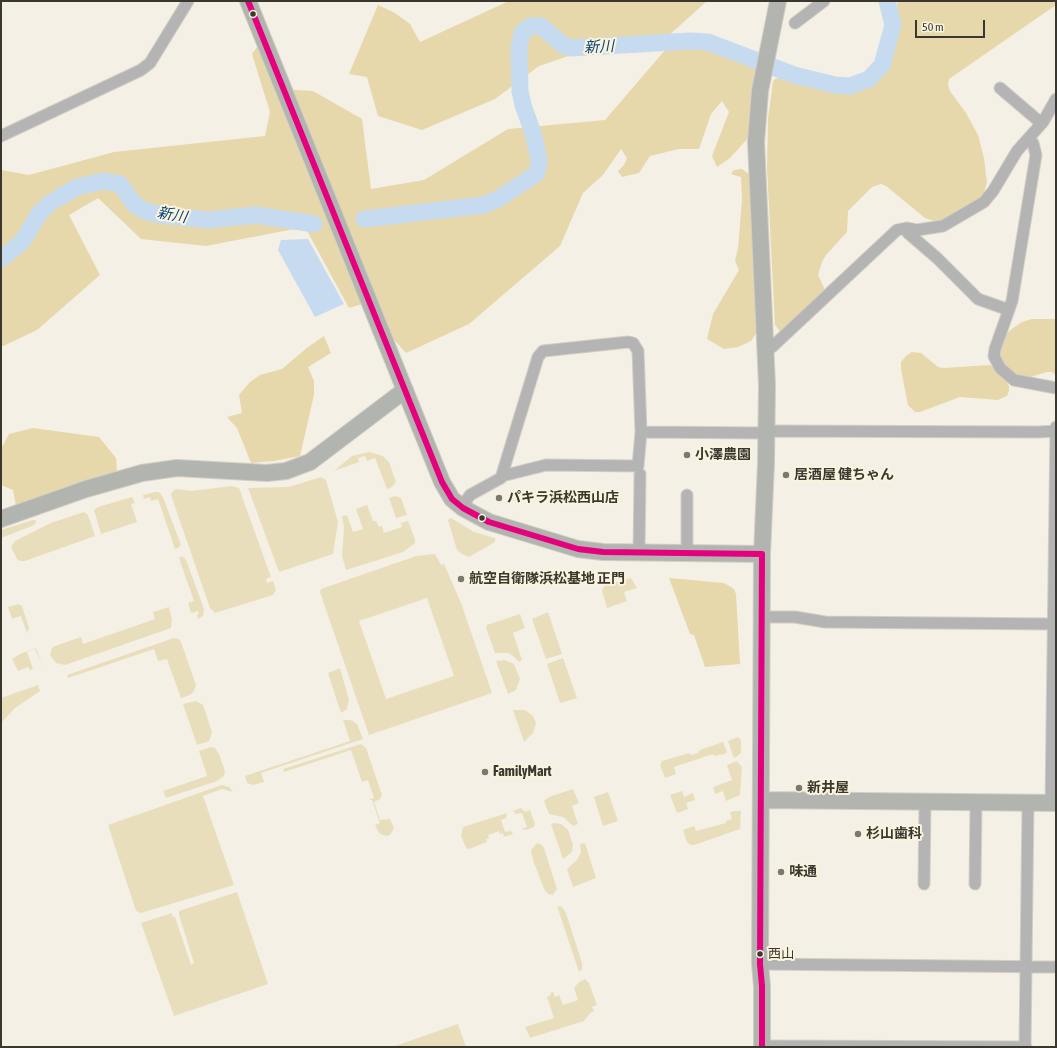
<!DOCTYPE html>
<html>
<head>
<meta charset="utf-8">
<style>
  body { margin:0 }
  #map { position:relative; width:1057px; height:1048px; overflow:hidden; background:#f4f0e5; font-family:"Asap Condensed",sans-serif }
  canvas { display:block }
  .frame { position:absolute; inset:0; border:2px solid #3a372f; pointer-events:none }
  .scale { position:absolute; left:915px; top:20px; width:70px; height:18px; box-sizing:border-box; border:2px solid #3a372f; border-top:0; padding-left:5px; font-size:12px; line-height:14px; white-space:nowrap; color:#3a372f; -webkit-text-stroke:3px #faf4df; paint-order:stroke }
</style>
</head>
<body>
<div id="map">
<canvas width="1057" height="1048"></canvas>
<div class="frame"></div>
<div class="scale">50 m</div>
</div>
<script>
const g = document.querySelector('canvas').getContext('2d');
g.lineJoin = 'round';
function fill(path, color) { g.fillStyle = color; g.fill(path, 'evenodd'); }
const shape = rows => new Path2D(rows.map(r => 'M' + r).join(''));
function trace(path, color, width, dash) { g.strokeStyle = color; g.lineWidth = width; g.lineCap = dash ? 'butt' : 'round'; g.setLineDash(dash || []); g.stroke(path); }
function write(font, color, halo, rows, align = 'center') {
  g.font = font + ' "Asap Condensed","Noto Sans JP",sans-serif'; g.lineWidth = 4; g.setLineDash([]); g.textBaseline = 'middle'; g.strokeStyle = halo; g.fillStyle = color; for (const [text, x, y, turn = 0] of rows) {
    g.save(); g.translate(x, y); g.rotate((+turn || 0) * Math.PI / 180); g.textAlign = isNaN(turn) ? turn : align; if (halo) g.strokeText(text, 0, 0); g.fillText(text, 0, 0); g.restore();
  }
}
fill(shape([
  [369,452,383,456,389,462,396,482,392,487,387,489,375,458,367,461,365,456,358,458,359,462,334,471,352,456],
  [321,477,326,480,338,522,333,554,279,572,248,488,289,487],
  [232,486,239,488,271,577,266,579,267,583,273,581,276,590,273,595,215,613,210,608,171,495,172,492,176,489,192,491],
  [155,492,159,492,163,497,181,545,178,548,175,549,158,499,151,501,150,497,144,499,143,495],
  [395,496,401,498,407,515,396,518,389,498],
  [132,497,135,503,131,504,137,522,101,534,94,510,98,507],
  [367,505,373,521,376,521,379,527,382,526,384,533,402,527,401,523,408,521,415,539,415,543,403,552,346,570,342,556,344,527,342,516,347,515,353,532,363,529,356,509],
  [84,512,88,515,95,536,25,561,20,561,17,559,11,547,15,541,51,523],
  [451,518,474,532,495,538,495,542,469,557,462,554,457,550,448,520],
  [33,520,36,520,36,523,32,526,1,538,1,530],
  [435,554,441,565,444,564,461,603,492,693,369,735,320,592,321,589,416,556],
  [427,598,454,676,386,699,359,621],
  [182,556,186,560,204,609,203,616,198,619,197,615,199,614,198,611,191,613,188,603,194,601,179,558],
  [631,578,637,588,624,592,627,601,607,608,602,591,604,586],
  [18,604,22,606,29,628,27,633,21,616,12,619,8,607],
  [169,607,172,620,171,628,65,665,56,663,50,655,52,648,55,646,81,637,83,644,155,619,153,612],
  [548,612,562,654,546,659,532,619],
  [520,614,525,628,513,633,522,660,519,662,512,655,507,653,495,653,486,628,487,625],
  [174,638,179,639,181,642,196,685,194,691,190,695,181,698,167,659,158,661,154,649,68,678,67,675],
  [36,648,43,666,35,649,27,652,33,669,30,670,28,667,18,671,12,659,20,654],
  [563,658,577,698,560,703,547,664],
  [505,660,514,664,520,679,516,690,508,694,496,661],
  [340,668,349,700,347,709,341,713,328,673],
  [38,685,40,691,15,708,1,723,1,698],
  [196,701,203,705,212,732,209,741,197,745,183,704],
  [513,710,525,710,533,716,536,723,533,733,524,742],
  [343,720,351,720,357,724,363,739,261,773,264,782,253,785,247,783,245,776,350,741],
  [738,737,741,740,741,753,735,758,733,756,728,741],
  [723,742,727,752,725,754,714,756,713,754,674,767,676,774,665,778,660,765,662,761,689,753,691,755,698,753,700,750],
  [361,744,366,748,382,795,380,799,374,802,380,820,390,819,394,828,390,835,387,836,380,834,378,831,375,825,380,823,372,800,368,800,374,798,368,780,362,782,351,750,284,772,283,769],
  [211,747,215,748,219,754,225,771,224,776,217,781,166,798,163,791,207,776,199,751],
  [737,761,742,767,740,795,726,801,723,791,715,794,713,787,732,780,727,765],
  [222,785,229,787,233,792,222,789,203,796,234,885,141,913,136,911,108,825],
  [573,789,579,803,572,806,578,824,573,826,563,817,549,814,544,801,549,797],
  [682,791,684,797,693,793,695,800,686,803,688,809,677,813,670,795],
  [608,792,618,821,603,826,594,797],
  [521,808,525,812,530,810,535,824,534,827,526,830,521,829,527,827,522,813,516,814,513,811],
  [736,811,741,811,740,829,694,845,691,845,687,842,683,830,694,826,696,831,726,823,726,821,732,819,730,812],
  [507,813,506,818,501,820,505,832,511,831,513,834,504,837,503,833,500,834,499,831,488,835,489,838,486,839,487,842,469,849,466,848,461,836,463,827],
  [554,823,561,824,568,830,573,845,572,852,563,859,551,824],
  [537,843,542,845,544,848,557,889,553,895,548,894,544,889,533,860,531,850],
  [585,843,596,878,573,887,567,869,577,860,581,852,580,844],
  [237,892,268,984,174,1016,141,923,172,913,172,916,175,917,191,965,194,963,179,915,179,911],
  [557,906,562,907,566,913,582,963,582,969,579,972],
  [585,979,589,983,597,1005,592,1007,594,1011,590,1013,584,1021,530,1038,525,1027,554,1018,547,997,551,995,550,993,553,992,555,997,559,995,563,1005,578,1000,574,988,579,982],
  [458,1024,466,1047,392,1047]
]), '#e9debb');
fill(shape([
  [509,1,707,1,656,47,583,51,539,66,495,99,422,130,378,116,367,77,349,74,378,5,395,13,410,24,420,42],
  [897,1,1056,1,1056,5,949,79,948,85,950,91,966,113,978,135,984,158,987,182,984,193,975,202,946,219,936,222,925,218,886,186,881,184,872,187,848,211,847,232,826,255,822,262,818,275,825,290,780,331,775,325,767,168,768,118,773,82,775,79,782,77,806,85,842,92,858,90,872,84,883,74,890,61,898,25],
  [716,39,758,52,751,102,749,137,730,158,717,167,712,156,729,112,722,101,711,114,699,149,679,149,650,156,639,173,622,177,618,171,624,165,627,158,621,149,603,175,583,193,560,246,469,324,406,353,362,304,349,308,305,227,206,246,141,239,98,198,69,215,100,275,37,330,1,347,1,170,29,175,114,152,265,136,270,112,252,54,260,43,279,89,313,91,362,119,371,189,424,180,508,129,605,120,666,49],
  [742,169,749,174,761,326,751,341,738,347,724,349,707,339,713,314,739,270,735,261,738,248,742,200,741,177,731,174,734,170],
  [1032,319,1056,319,1056,375,1052,372,1047,372,1024,379,1002,367,998,350,1005,335,1013,328,1022,322],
  [324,336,331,353,308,367,314,381,314,395,300,456,274,461,251,463,237,428,227,417,242,413,239,395,250,382,260,375,282,369,308,347],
  [912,352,921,353,938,367,943,368,990,365,1004,377,1009,386,1009,391,1007,396,998,400,960,397,920,412,915,412,908,405,901,369,901,362,906,356],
  [33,428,99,437,116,458,117,471,16,506,13,490,1,485,1,449,9,434],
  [669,578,724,583,734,589,736,594,740,664,705,667,694,635,690,634]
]), '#e6d8ab');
fill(shape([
  [308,239,344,304,315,317,278,250,281,240]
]), '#c6dbef');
trace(shape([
  [364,219,484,205,498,199,536,174,539,164,539,159,533,133,523,105,520,91,519,48,522,33,530,26,541,26,563,45,571,48,690,41,708,42,794,75,835,85,850,86,869,79,882,65,893,25,887,1],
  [1,259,22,242,39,214,50,203,77,187,104,181,120,184,134,204,145,211,160,215,209,220,255,215,314,224]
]), '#c6dbef', 17);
const street = shape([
  [795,23,824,1],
  [1000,88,1041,123],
  [1,136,141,70,150,63,188,1],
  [1028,139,1033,143,1036,155,1012,301,995,349,994,356,1000,368,1014,380,1056,388],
  [909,229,908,233,937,258,978,299,1009,310],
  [765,348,772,347,897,230,907,228,917,230,943,226,984,202,993,191,1017,151,1043,122,1056,99],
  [767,431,1038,432,1056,431],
  [502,476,546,465,638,466,641,432,767,433],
  [462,507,470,495,501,478,538,357,543,351,628,342,633,343,638,351,641,432],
  [639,552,640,474],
  [687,553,687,495],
  [762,617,795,617,825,622,1053,624],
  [1051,803,1056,427],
  [924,884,925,802],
  [975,884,976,803],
  [760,964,1056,967],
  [762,1046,1026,1047],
  [1025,1047,1028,803]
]);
const secondary = shape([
  [248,1,442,482,452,499,463,508,489,522,578,549,603,552,762,554,760,964,762,986,762,1047],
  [1,519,86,489,142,473,177,468,267,473,286,471,310,462,405,390],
  [762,554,766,463,767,385,756,142,760,91,778,1],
  [761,800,1056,803]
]);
trace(street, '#d1cec6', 13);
trace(secondary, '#d1cec6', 18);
trace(street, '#b3b4b3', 11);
trace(secondary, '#b2b4b0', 16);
trace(shape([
  [248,1,442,482,452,499,463,508,489,522,578,549,603,552,762,554,760,964,762,986,762,1047]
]), '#e5007d', 6);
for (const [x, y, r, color] of [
  [253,14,3.5,"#3a372f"],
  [687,455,4,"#7b786f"],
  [786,475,4,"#7b786f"],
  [499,498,4,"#7b786f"],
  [482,518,3.5,"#3a372f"],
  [461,579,4,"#7b786f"],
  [485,772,4,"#7b786f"],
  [799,788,4,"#7b786f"],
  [858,834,4,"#7b786f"],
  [781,872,4,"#7b786f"],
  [760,954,3.5,"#3a372f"]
]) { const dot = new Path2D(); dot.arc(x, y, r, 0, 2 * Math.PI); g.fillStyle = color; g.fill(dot); trace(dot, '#faf4df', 1.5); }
write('13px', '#3a372f', '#faf4df', [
  ["西山",768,954]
], 'left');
write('bold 14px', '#3a372f', '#faf4df', [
  ["小澤農園",695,455],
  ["居酒屋 健ちゃん",794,475],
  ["パキラ浜松西山店",507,498],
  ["航空自衛隊浜松基地 正門",469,579],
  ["FamilyMart",493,772],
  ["新井屋",807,788],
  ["杉山歯科",866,834],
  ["味通",789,872]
], 'left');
write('italic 15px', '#084476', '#faf4df', [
  ["新川",599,47,-3],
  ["新川",172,215,10]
]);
</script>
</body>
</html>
